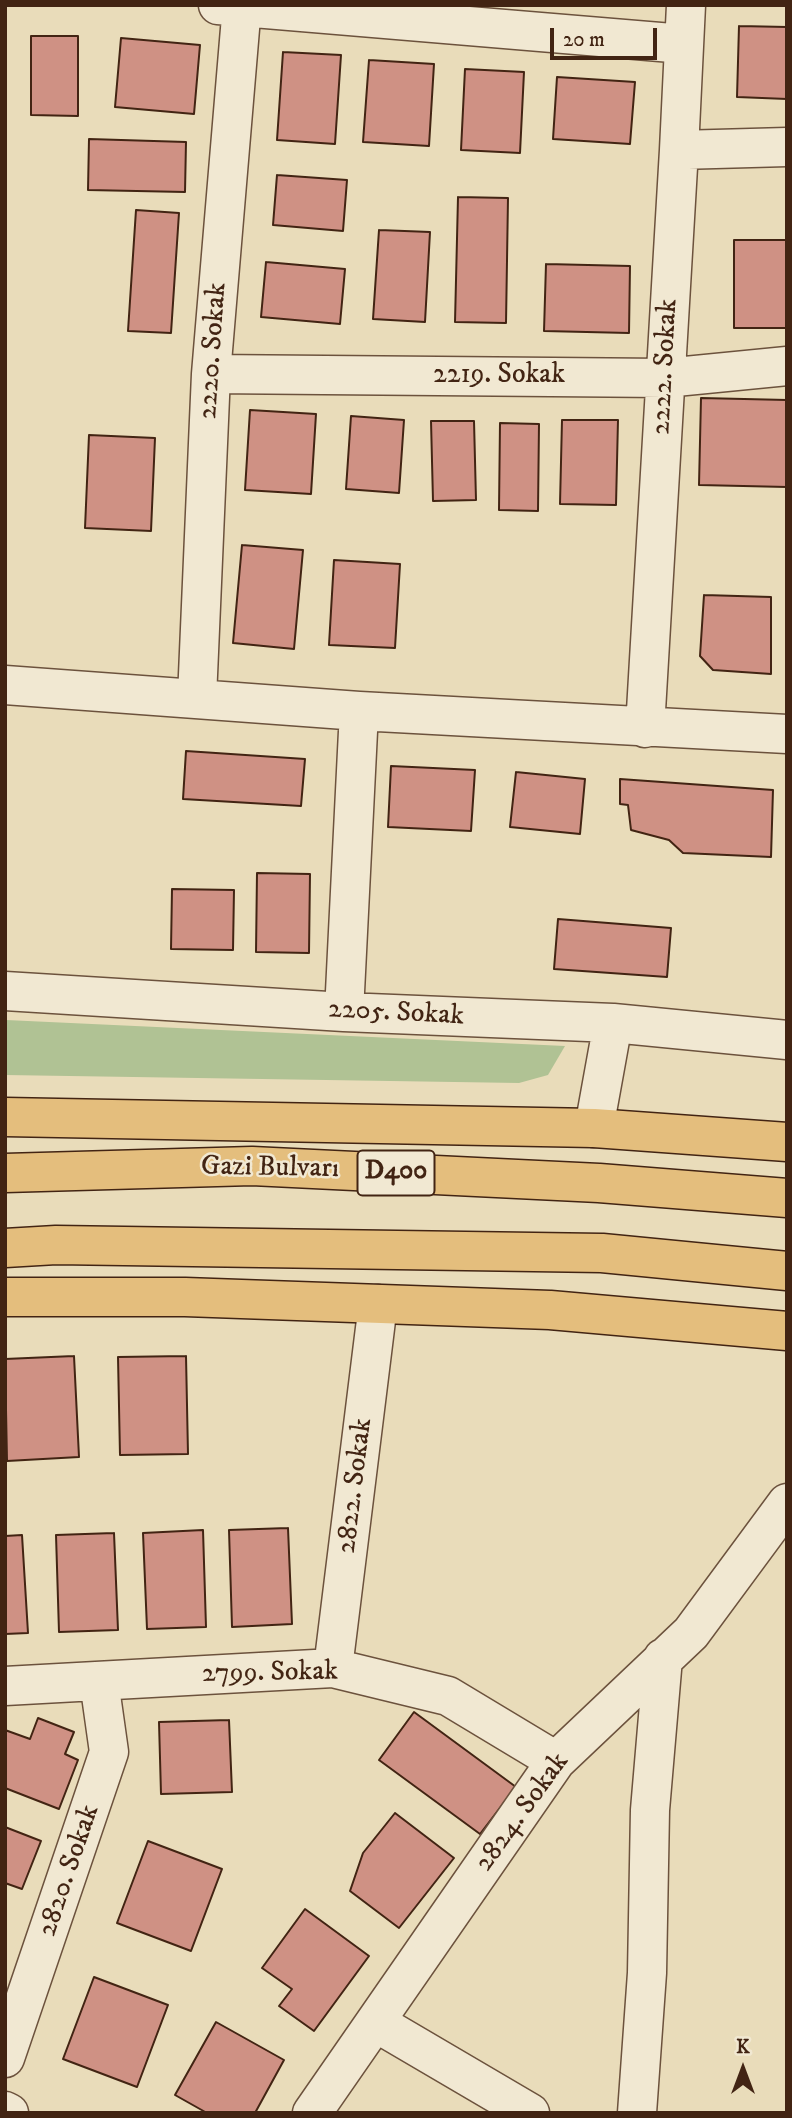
<!DOCTYPE html>
<html>
<head>
<meta charset="utf-8">
<style>
  body { margin:0 }
  #map { position:relative; width:792px; height:2118px; overflow:hidden; background:#e9dcba; font-family:"IM FELL DW Pica",serif }
  canvas { display:block }
  .frame { position:absolute; inset:0; border:7px solid #422413; pointer-events:none }
  .north { position:absolute; left:708px; top:2034px; width:70px; height:70px; -webkit-text-stroke:5px #f1e8d2; paint-order:stroke; rotate:0deg; font-size:19px; font-weight:700; line-height:28px; text-align:center; color:#422413 }
  .north::after { content:''; display:block; margin:auto; width:24px; height:32px; background:#422413; clip-path:polygon(50% 0,100% 100%,50% 72%,0 100%) }
  .scale { position:absolute; left:550px; top:28px; width:107px; height:32px; box-sizing:border-box; border:4px solid #422413; border-top:0; padding-left:9px; font-size:21px; line-height:24px; white-space:nowrap; color:#422413; -webkit-text-stroke:5px #f1e8d2; paint-order:stroke }
</style>
</head>
<body>
<div id="map">
<canvas width="792" height="2118"></canvas>
<div class="frame"></div>
<div class="north">K</div>
<div class="scale">20 m</div>
</div>
<script>
const g = document.querySelector('canvas').getContext('2d');
g.lineJoin = 'round';
function fill(path, color) { g.fillStyle = color; g.fill(path, 'evenodd'); }
const shape = rows => new Path2D(rows.map(r => 'M' + r).join(''));
function trace(path, color, width, dash) { g.strokeStyle = color; g.lineWidth = width; g.lineCap = dash ? 'butt' : 'round'; g.setLineDash(dash || []); g.stroke(path); }
function write(font, color, halo, rows, align = 'center') {
  g.font = font + ' "IM FELL DW Pica",serif'; g.lineWidth = 5; g.setLineDash([]); g.textBaseline = 'middle'; g.strokeStyle = halo; g.fillStyle = color; for (const [text, x, y, turn = 0] of rows) {
    g.save(); g.translate(x, y); g.rotate((+turn || 0) * Math.PI / 180); g.textAlign = isNaN(turn) ? turn : align; if (halo) g.strokeText(text, 0, 0); g.fillText(text, 0, 0); g.restore();
  }
}
fill(shape([
  [6,1020,565,1046,548,1075,519,1083,5,1075]
]), '#b0c294');
const building = shape([
  [739,26,787,27,787,99,737,97,739,26],
  [31,36,78,36,78,116,31,115,31,36],
  [121,38,200,45,194,114,115,107,121,38],
  [283,52,341,55,335,144,277,140,283,52],
  [369,60,434,64,429,146,363,142,369,60],
  [465,69,524,72,520,153,461,150,465,69],
  [557,77,635,82,630,144,553,139,557,77],
  [89,139,186,142,185,192,88,190,89,139],
  [277,175,347,180,343,231,273,225,277,175],
  [458,197,508,198,506,323,455,322,458,197],
  [136,210,179,213,171,333,128,331,136,210],
  [379,230,430,232,425,322,373,319,379,230],
  [734,240,787,240,787,328,734,328,734,240],
  [266,262,345,269,340,324,261,317,266,262],
  [546,264,630,266,629,333,544,331,546,264],
  [701,398,787,400,787,487,699,485,701,398],
  [250,410,316,414,311,494,245,490,250,410],
  [351,416,404,420,399,493,346,489,351,416],
  [562,420,618,420,616,505,560,504,562,420],
  [431,421,474,421,476,500,433,501,431,421],
  [500,423,539,424,538,511,499,510,500,423],
  [89,435,155,438,151,531,85,528,89,435],
  [242,545,303,550,294,649,233,643,242,545],
  [334,560,400,564,395,648,329,645,334,560],
  [704,595,771,597,771,674,713,670,700,656,704,595],
  [186,751,305,759,301,806,183,799,186,751],
  [391,766,475,770,471,831,388,827,391,766],
  [516,772,585,779,580,834,510,827,516,772],
  [620,779,773,790,771,857,683,853,669,840,631,830,628,805,620,804,620,779],
  [257,873,310,874,309,953,256,952,257,873],
  [172,889,234,890,233,950,171,949,172,889],
  [558,919,671,928,667,977,554,969,558,919],
  [74,1356,79,1457,7,1461,5,1359,74,1356],
  [186,1356,188,1454,120,1455,118,1357,186,1356],
  [288,1528,292,1624,232,1627,229,1530,288,1528],
  [203,1530,206,1627,147,1629,143,1533,203,1530],
  [114,1533,118,1630,59,1632,56,1535,114,1533],
  [22,1535,28,1633,5,1634,5,1536,22,1535],
  [414,1712,516,1787,480,1834,379,1760,414,1712],
  [38,1718,74,1732,65,1754,78,1760,59,1809,5,1788,5,1730,30,1739,38,1718],
  [229,1720,232,1792,161,1794,159,1722,229,1720],
  [395,1813,454,1858,399,1928,350,1891,363,1853,395,1813],
  [5,1827,41,1841,22,1889,5,1883,5,1827],
  [148,1841,222,1869,191,1951,117,1923,148,1841],
  [305,1909,369,1956,314,2031,279,2006,292,1989,262,1968,305,1909],
  [94,1977,168,2005,137,2087,63,2059,94,1977],
  [216,2022,284,2060,255,2113,207,2113,175,2095,216,2022]
]);
fill(building, '#cf9184');
trace(building, '#422413', 2);
const minor = shape([
  [218,5,684,44],
  [679,150,787,147],
  [211,374,665,378,787,366],
  [5,685,359,711,787,734],
  [197,698,211,374,242,5],
  [645,728,679,150,686,5],
  [5,991,344,1012,613,1023,787,1040],
  [344,1012,359,711],
  [594,1128,613,1023],
  [333,1668,378,1304],
  [5,1686,333,1668,448,1696,556,1761],
  [375,2022,530,2113],
  [5,2058,109,1752,99,1681],
  [5,2111,9,2113],
  [312,2113,556,1761,691,1633,787,1503],
  [637,2113,647,1973,650,1810,663,1658]
]);
const highway = shape([
  [5,1117,594,1128,787,1142],
  [5,1173,252,1166,599,1183,787,1198],
  [5,1248,56,1245,602,1253,787,1271],
  [5,1297,185,1297,550,1310,787,1331]
]);
trace(minor, '#6c523d', 41);
trace(highway, '#422413', 41);
trace(minor, '#f1e8d2', 38);
trace(highway, '#e4be7d', 38);
for (const [x, y, w] of [
  [396,1173,77]
]) { const box = new Path2D(); box.roundRect(x - w / 2, y - 22.5, w, 45, 5); g.fillStyle = '#f1e8d2'; g.fill(box); trace(box, '#422413', 2); }
write('bold 26px', '#422413', null, [
  ["D400",396,1173]
]);
write('28px', '#422413', '#f1e8d2', [
  ["2220. Sokak",214,351,-86],
  ["2222. Sokak",666,367,-87],
  ["2219. Sokak",499,376],
  ["2205. Sokak",396,1014,3],
  ["Gazi Bulvarı",270,1169,1],
  ["2822. Sokak",356,1486,-83],
  ["2799. Sokak",270,1674,-1],
  ["2824. Sokak",523,1813,-54],
  ["2820. Sokak",70,1871,-71]
]);
</script>
</body>
</html>
